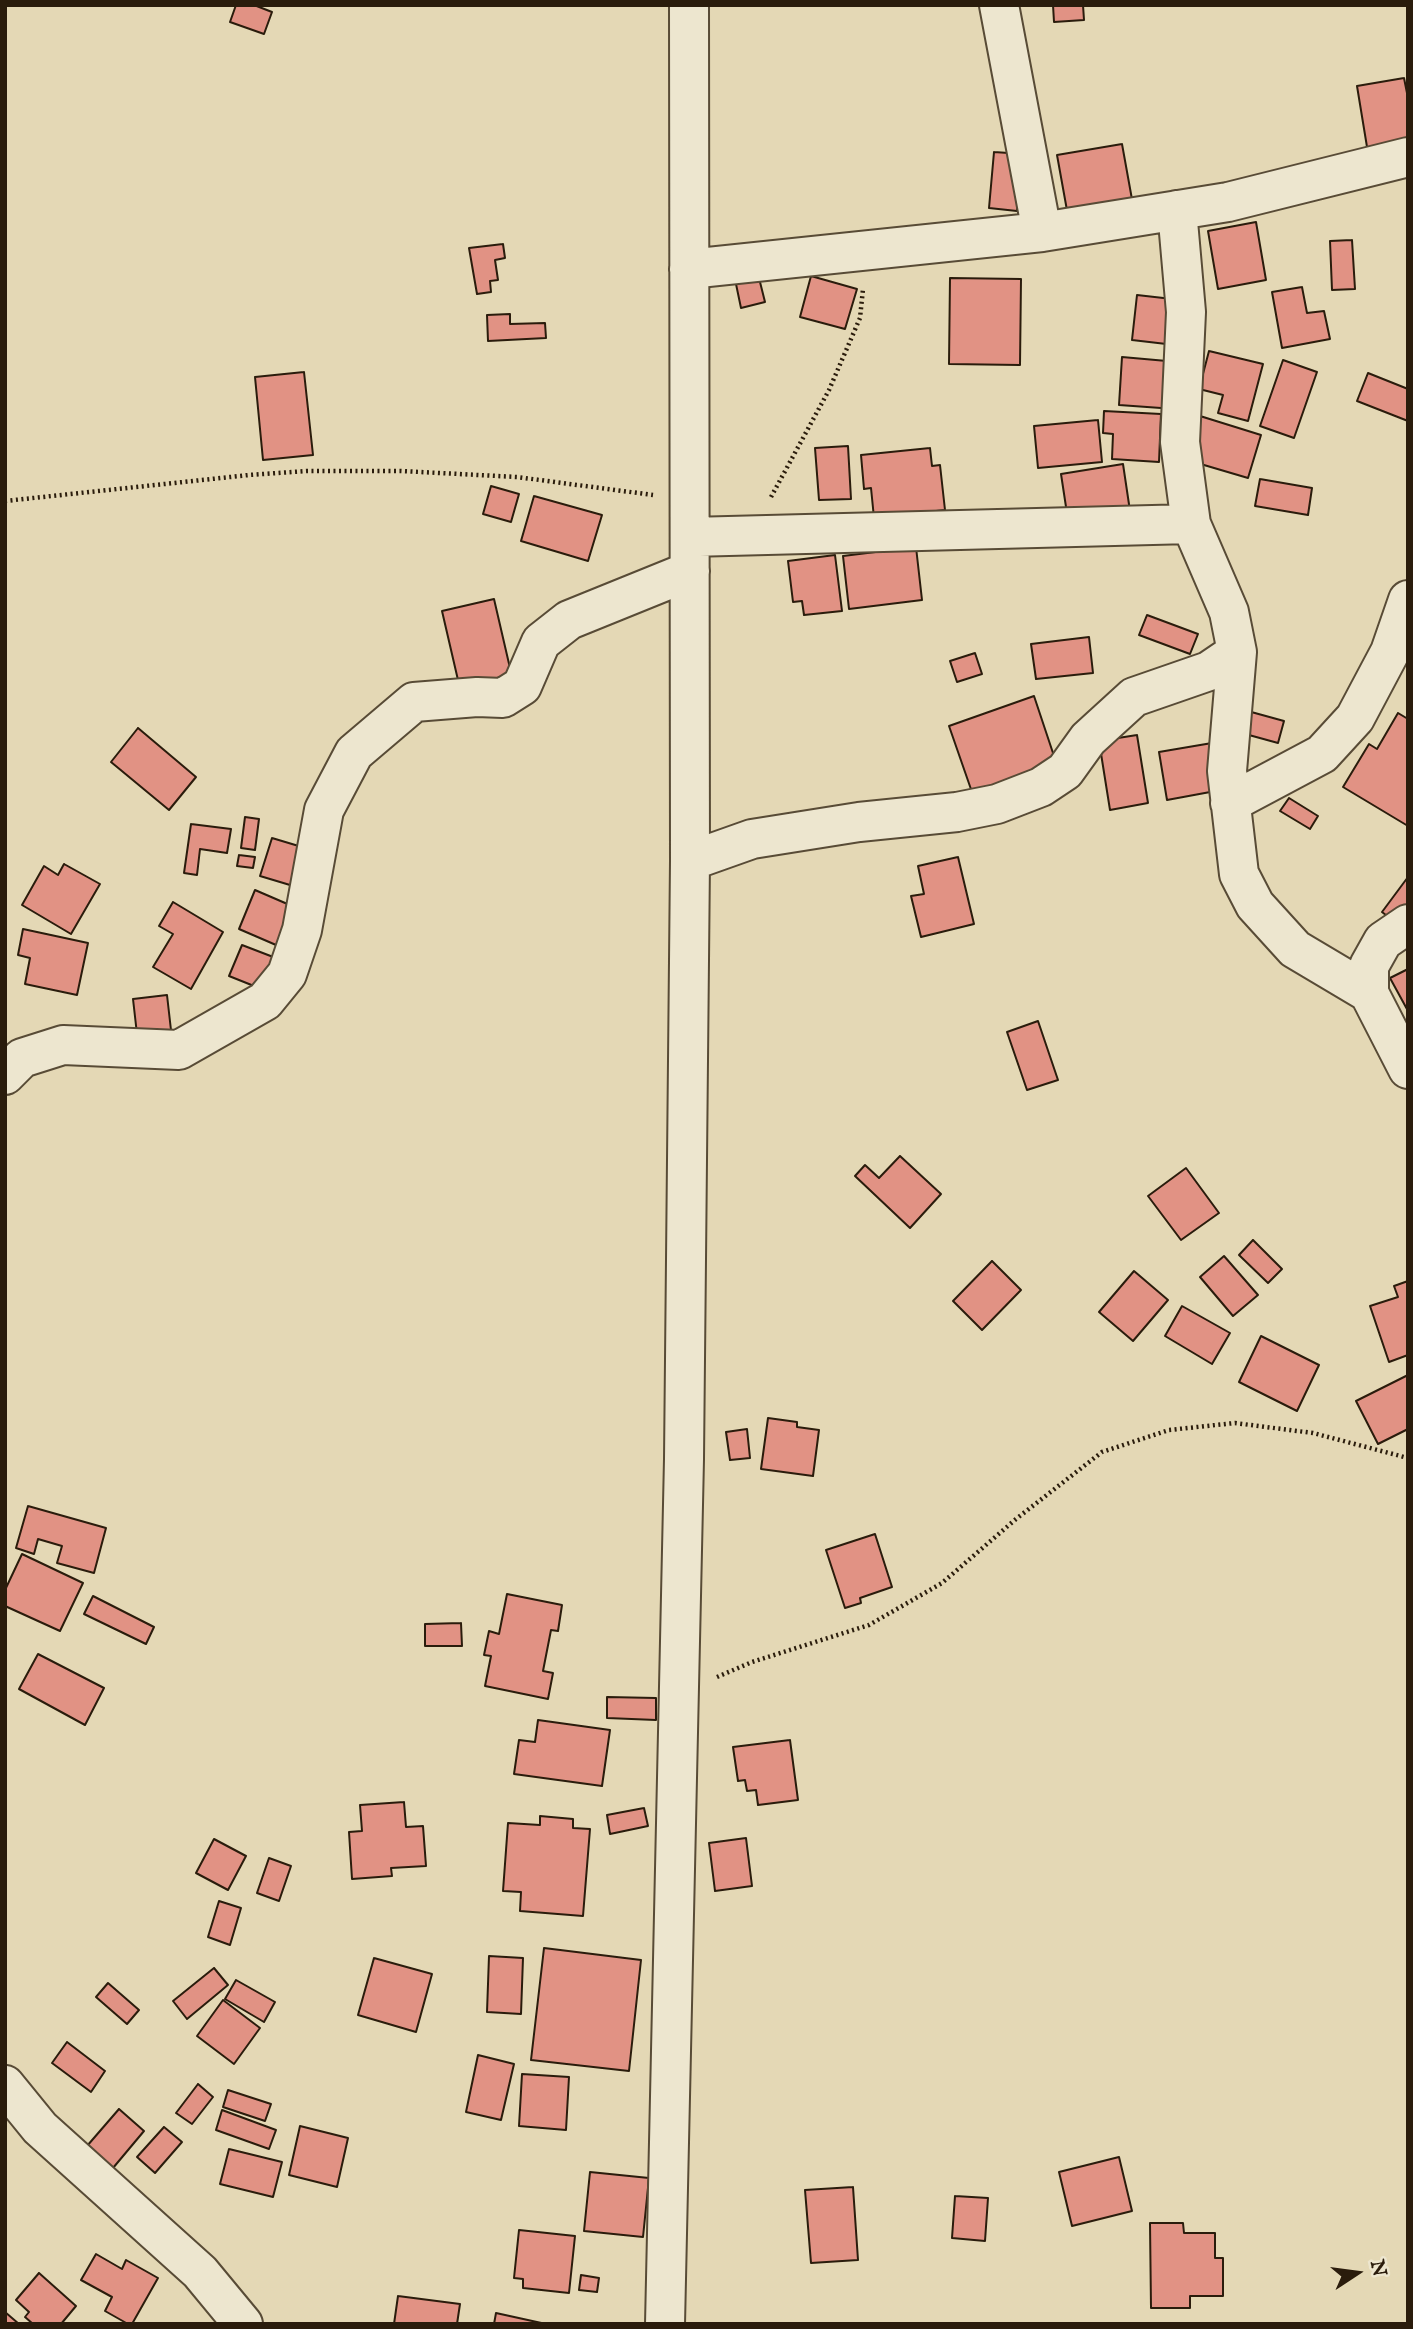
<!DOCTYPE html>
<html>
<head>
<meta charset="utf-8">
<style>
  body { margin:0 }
  #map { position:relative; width:1413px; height:2329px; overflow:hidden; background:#e4d8b5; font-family:"IM FELL English",serif }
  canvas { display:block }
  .frame { position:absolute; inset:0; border:7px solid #2a1c0c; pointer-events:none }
  .north { position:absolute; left:1322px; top:2238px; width:70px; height:70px; -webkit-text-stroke:5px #ede6cf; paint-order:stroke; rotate:77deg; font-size:19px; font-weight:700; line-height:28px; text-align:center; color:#2a1c0c }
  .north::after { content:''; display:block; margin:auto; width:24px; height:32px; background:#2a1c0c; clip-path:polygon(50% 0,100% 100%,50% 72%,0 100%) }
</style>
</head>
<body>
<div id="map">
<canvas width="1413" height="2329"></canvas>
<div class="frame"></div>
<div class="north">N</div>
</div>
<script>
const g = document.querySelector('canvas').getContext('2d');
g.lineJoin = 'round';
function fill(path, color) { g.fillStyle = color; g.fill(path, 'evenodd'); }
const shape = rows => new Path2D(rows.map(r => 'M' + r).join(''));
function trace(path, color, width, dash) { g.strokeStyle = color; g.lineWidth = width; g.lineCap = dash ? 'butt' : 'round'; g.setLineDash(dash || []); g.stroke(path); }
const building = shape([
  [236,5,254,5,272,12,264,34,230,22,236,5],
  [1053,5,1083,5,1084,20,1054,22,1053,5],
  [1404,78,1408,98,1408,146,1368,153,1357,86,1404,78],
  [1122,144,1135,216,1070,227,1057,155,1122,144],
  [994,152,1023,154,1017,211,989,208,994,152],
  [1256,222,1266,280,1218,289,1208,231,1256,222],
  [1352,240,1355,289,1332,290,1330,241,1352,240],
  [503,244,505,258,495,260,498,280,490,281,491,292,477,294,469,248,503,244],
  [811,276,857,289,845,329,800,317,811,276],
  [759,278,765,302,741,308,736,284,759,278],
  [950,278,1021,279,1020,365,949,364,950,278],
  [1302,287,1307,313,1324,311,1330,339,1282,348,1272,292,1302,287],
  [1137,295,1181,300,1175,345,1132,340,1137,295],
  [510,314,510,324,545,323,546,338,488,341,487,315,510,314],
  [1209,351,1263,364,1248,421,1218,413,1223,395,1199,389,1209,351],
  [1122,357,1178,362,1175,409,1119,405,1122,357],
  [1283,360,1317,372,1294,438,1260,426,1283,360],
  [304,372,313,455,263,460,255,377,304,372],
  [1368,373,1408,389,1408,421,1357,401,1368,373],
  [1104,411,1161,414,1159,462,1112,459,1113,434,1103,433,1104,411],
  [1200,416,1261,435,1248,478,1187,460,1200,416],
  [1098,420,1102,462,1038,468,1034,426,1098,420],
  [848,446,851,499,819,500,815,448,848,446],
  [930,448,932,466,940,465,945,510,874,518,871,488,864,489,861,455,930,448],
  [1123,464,1130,511,1068,520,1061,474,1123,464],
  [1260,479,1312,488,1308,515,1255,506,1260,479],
  [491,486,519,494,511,522,483,514,491,486],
  [534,496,602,515,588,561,521,541,534,496],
  [916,547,922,600,849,609,843,556,916,547],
  [835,555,842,611,804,615,802,601,793,602,788,561,835,555],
  [494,599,513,681,461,693,442,611,494,599],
  [1147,615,1198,634,1190,654,1139,635,1147,615],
  [1089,637,1093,673,1036,679,1031,644,1089,637],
  [975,653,982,674,957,682,950,661,975,653],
  [1034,696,1057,765,973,795,949,726,1034,696],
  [1244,710,1284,721,1278,743,1238,732,1244,710],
  [1398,713,1408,719,1408,826,1343,787,1369,744,1377,749,1398,713],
  [138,728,196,777,169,810,111,762,138,728],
  [1137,735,1148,803,1110,810,1099,741,1137,735],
  [1212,743,1221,790,1167,800,1159,752,1212,743],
  [1289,798,1318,816,1310,829,1280,811,1289,798],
  [245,817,259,819,255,850,241,848,245,817],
  [191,824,231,829,227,853,200,849,197,875,184,873,191,824],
  [272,838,312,850,300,888,260,876,272,838],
  [239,855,255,857,253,868,237,866,239,855],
  [958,857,974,924,921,937,911,896,924,894,918,866,958,857],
  [64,864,100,884,71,934,22,905,44,866,58,875,64,864],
  [1408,877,1408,907,1396,923,1382,912,1408,877],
  [255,890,299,909,283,948,239,929,255,890],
  [173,902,223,932,191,989,153,967,173,934,159,926,173,902],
  [23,929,88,943,77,995,25,984,30,958,18,955,23,929],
  [242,945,281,960,269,992,229,976,242,945],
  [1408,969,1408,1011,1390,978,1408,969],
  [167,995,172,1039,138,1043,133,999,167,995],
  [1038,1021,1058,1080,1027,1090,1007,1032,1038,1021],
  [900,1156,941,1194,910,1228,855,1176,865,1165,879,1178,900,1156],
  [1186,1168,1219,1213,1181,1240,1148,1196,1186,1168],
  [1253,1240,1282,1269,1268,1283,1239,1255,1253,1240],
  [1224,1256,1258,1295,1233,1316,1200,1277,1224,1256],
  [992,1261,1021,1290,982,1330,953,1301,992,1261],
  [1134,1271,1168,1300,1133,1341,1099,1312,1134,1271],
  [1408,1281,1408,1355,1389,1362,1370,1306,1398,1297,1394,1286,1408,1281],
  [1182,1306,1230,1333,1212,1364,1165,1336,1182,1306],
  [1261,1336,1319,1365,1297,1411,1239,1382,1261,1336],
  [1408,1375,1408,1429,1378,1444,1356,1401,1408,1375],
  [768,1418,797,1422,797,1427,819,1430,813,1476,761,1469,768,1418],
  [747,1429,750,1458,730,1460,726,1432,747,1429],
  [28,1506,106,1528,94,1573,57,1563,62,1546,38,1539,34,1554,16,1548,28,1506],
  [875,1534,892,1587,860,1598,861,1603,845,1608,826,1550,875,1534],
  [22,1554,83,1583,60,1631,5,1606,5,1590,22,1554],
  [507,1594,562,1605,558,1631,551,1630,543,1671,553,1673,548,1699,485,1686,491,1656,484,1655,489,1631,499,1634,507,1594],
  [93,1596,154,1627,146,1644,84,1614,93,1596],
  [461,1623,462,1646,425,1646,425,1624,461,1623],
  [38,1654,104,1688,85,1725,19,1689,38,1654],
  [607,1697,656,1698,656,1720,607,1718,607,1697],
  [538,1720,610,1730,602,1786,514,1774,519,1740,535,1742,538,1720],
  [790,1740,798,1800,758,1805,756,1790,747,1791,745,1780,738,1781,733,1747,790,1740],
  [404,1802,406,1827,423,1826,426,1866,391,1868,392,1876,352,1879,349,1832,362,1831,360,1805,404,1802],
  [644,1808,648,1826,610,1834,607,1815,644,1808],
  [540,1816,573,1819,573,1828,590,1829,583,1916,520,1911,521,1892,503,1891,508,1823,540,1825,540,1816],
  [746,1838,752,1886,715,1891,709,1843,746,1838],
  [214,1839,246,1856,228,1890,196,1873,214,1839],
  [269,1858,291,1866,279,1901,257,1893,269,1858],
  [219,1901,241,1908,230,1945,208,1937,219,1901],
  [544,1948,641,1960,629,2071,531,2060,544,1948],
  [489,1956,523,1958,521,2014,487,2012,489,1956],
  [374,1958,432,1974,416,2032,358,2015,374,1958],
  [214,1968,228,1985,187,2019,173,2001,214,1968],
  [236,1980,275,2002,264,2022,225,1999,236,1980],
  [108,1983,139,2010,127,2024,96,1997,108,1983],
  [223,2000,260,2028,234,2064,197,2036,223,2000],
  [67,2042,105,2071,91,2092,52,2063,67,2042],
  [478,2055,514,2064,501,2120,466,2112,478,2055],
  [522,2074,569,2077,566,2130,519,2126,522,2074],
  [198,2084,213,2097,192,2124,176,2113,198,2084],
  [228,2090,271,2104,265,2121,223,2107,228,2090],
  [119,2109,144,2131,113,2168,87,2146,119,2109],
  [222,2110,276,2130,269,2149,216,2130,222,2110],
  [300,2126,348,2138,337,2187,289,2175,300,2126],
  [164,2127,182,2142,155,2173,137,2157,164,2127],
  [229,2149,282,2162,273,2197,220,2184,229,2149],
  [1119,2157,1132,2211,1072,2226,1059,2172,1119,2157],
  [590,2172,649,2178,643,2237,584,2231,590,2172],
  [853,2187,858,2260,811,2263,805,2190,853,2187],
  [955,2196,988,2198,985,2241,952,2238,955,2196],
  [1150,2223,1183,2223,1184,2233,1215,2233,1215,2258,1223,2258,1223,2296,1190,2296,1190,2308,1151,2308,1150,2223],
  [519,2230,575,2236,569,2293,523,2288,523,2279,514,2278,519,2230],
  [96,2254,122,2269,126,2260,158,2278,132,2324,128,2324,105,2311,112,2297,81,2280,96,2254],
  [39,2273,76,2306,61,2324,33,2324,25,2317,29,2312,16,2300,39,2273],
  [581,2275,599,2278,597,2292,579,2290,581,2275],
  [398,2296,460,2304,457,2324,394,2324,398,2296],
  [5,2312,19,2324,5,2324,5,2312],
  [496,2313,546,2324,494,2324,496,2313]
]);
fill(building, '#e19284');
trace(building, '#2a1c0c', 2);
const minor = shape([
  [999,5,1042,232],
  [1177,210,1186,312,1180,442,1191,524,1229,612,1237,652,1227,771,1239,874,1255,905,1295,949,1369,993],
  [689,269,1042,232,1228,202,1408,157],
  [690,537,1191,524],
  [1230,803,1322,754,1355,718,1390,652,1408,600],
  [690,861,752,839,859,822,957,812,997,804,1041,787,1065,771,1088,739,1134,697,1209,671,1237,652],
  [1408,924,1383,941,1369,966,1369,993,1408,1069],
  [5,1075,22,1058,63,1045,179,1050,265,1001,287,974,302,930,324,810,354,753,414,702,477,697,503,698,522,686,541,642,569,620,690,571],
  [5,2085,40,2128,200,2272,243,2324],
  [665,2324,684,1459,690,861,689,5]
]);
trace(minor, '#584b36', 42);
trace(shape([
  [771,497,829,390,860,318,863,289],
  [5,501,249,475,307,471,401,471,517,477,653,495],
  [717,1677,752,1662,869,1625,942,1583,1016,1519,1102,1452,1169,1430,1235,1423,1313,1433,1408,1458]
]), '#2a1c0c', 4.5, [2, 3.5]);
trace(minor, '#ede6cf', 38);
</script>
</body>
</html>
